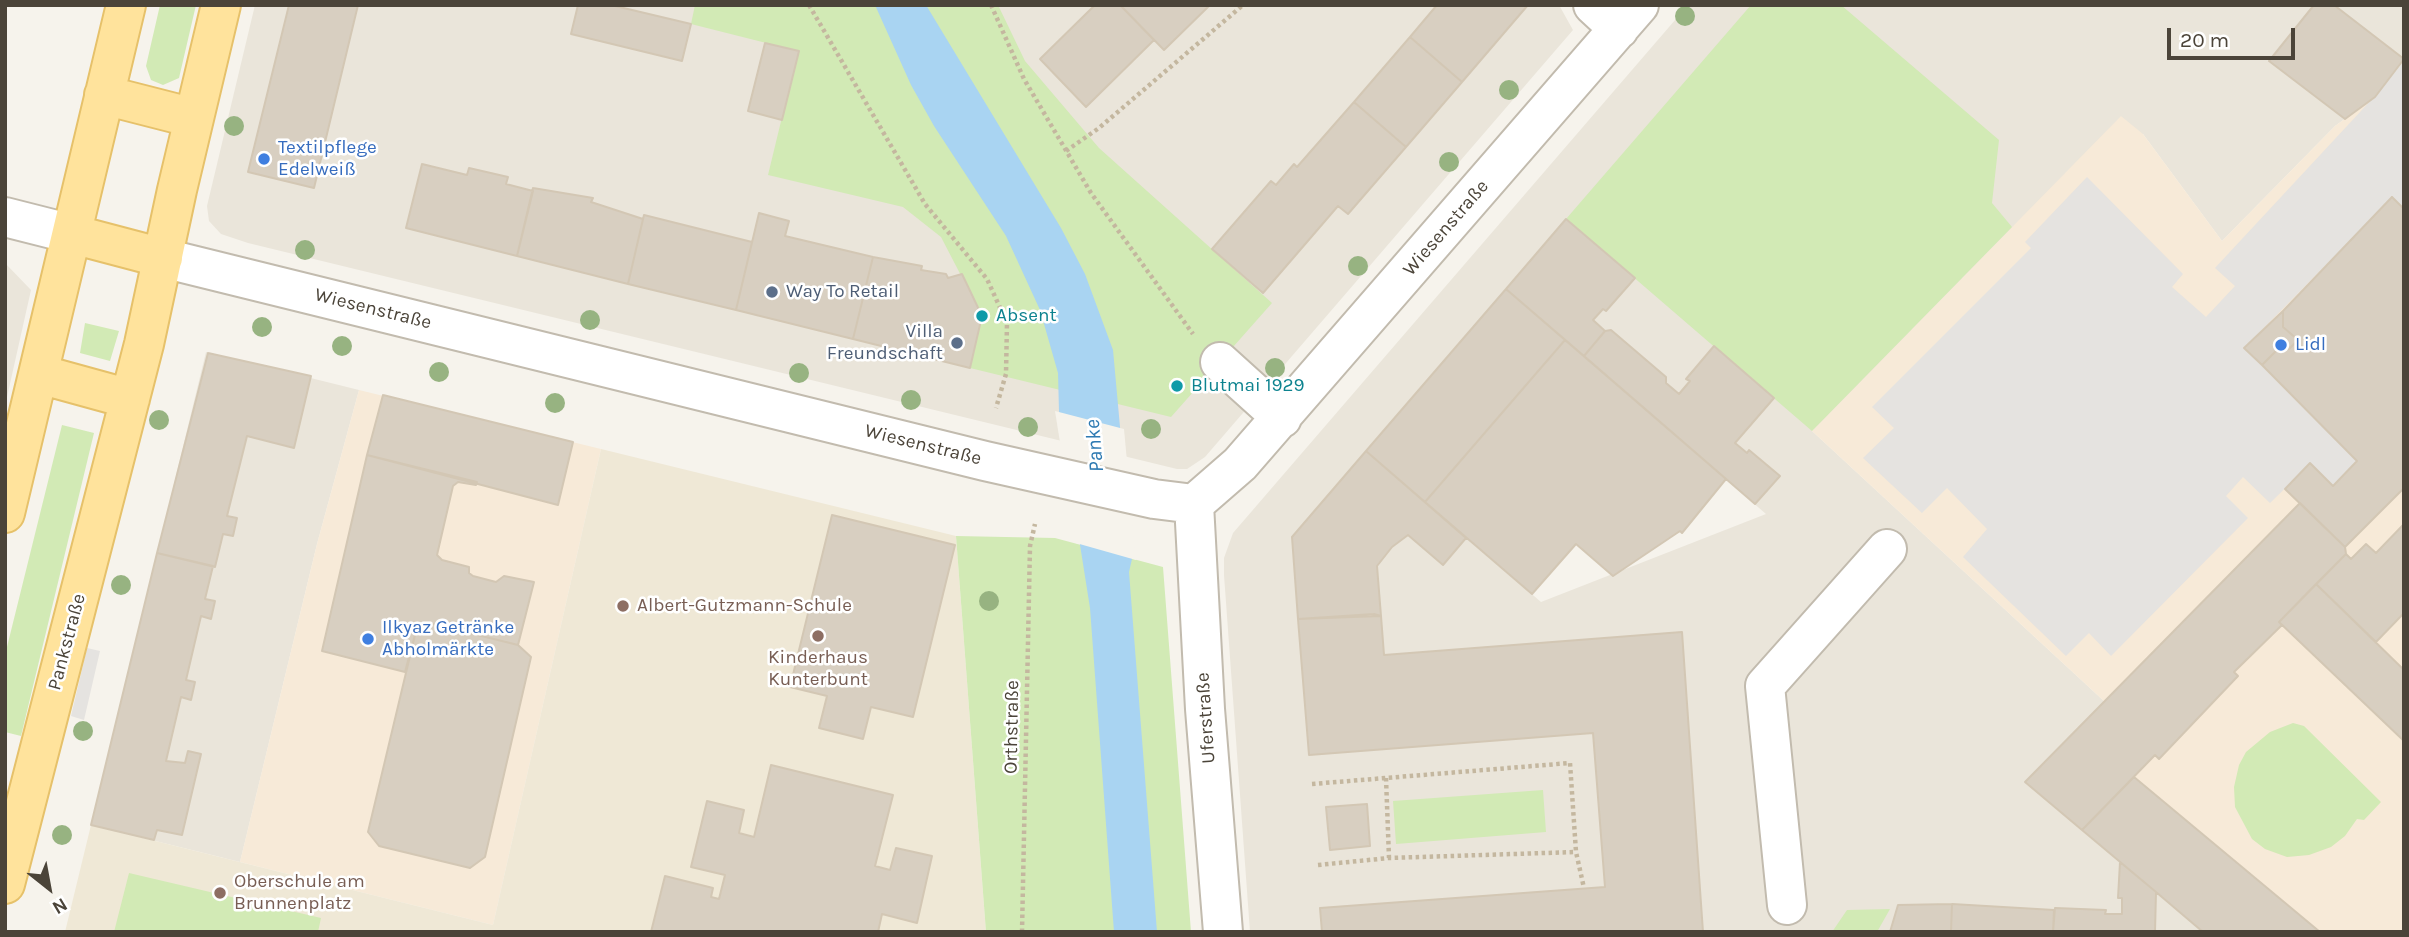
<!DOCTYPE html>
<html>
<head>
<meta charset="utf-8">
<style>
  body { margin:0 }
  #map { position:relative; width:2409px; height:937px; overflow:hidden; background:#f6f3ec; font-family:Karla,sans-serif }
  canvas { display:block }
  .frame { position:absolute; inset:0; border:7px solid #4b4439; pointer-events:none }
  .north { position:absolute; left:14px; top:853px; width:70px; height:70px; -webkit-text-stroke:5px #fff; paint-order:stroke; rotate:149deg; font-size:19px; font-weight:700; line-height:28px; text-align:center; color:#4b4439 }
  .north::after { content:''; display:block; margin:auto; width:24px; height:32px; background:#4b4439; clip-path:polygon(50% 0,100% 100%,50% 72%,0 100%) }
  .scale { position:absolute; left:2167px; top:28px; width:128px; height:32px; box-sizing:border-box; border:4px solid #4b4439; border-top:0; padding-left:9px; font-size:21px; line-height:24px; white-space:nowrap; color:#4b4439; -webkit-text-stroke:5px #fff; paint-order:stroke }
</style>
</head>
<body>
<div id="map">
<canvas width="2409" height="937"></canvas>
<div class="frame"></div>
<div class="north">N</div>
<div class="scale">20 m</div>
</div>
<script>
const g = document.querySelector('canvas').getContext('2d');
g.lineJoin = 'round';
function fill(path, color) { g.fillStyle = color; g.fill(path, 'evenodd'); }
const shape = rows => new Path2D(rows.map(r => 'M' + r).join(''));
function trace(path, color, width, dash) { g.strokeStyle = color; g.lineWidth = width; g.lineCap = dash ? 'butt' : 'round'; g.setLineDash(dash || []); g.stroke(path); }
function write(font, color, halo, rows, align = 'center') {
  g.font = font + ' Karla,sans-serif'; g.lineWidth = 5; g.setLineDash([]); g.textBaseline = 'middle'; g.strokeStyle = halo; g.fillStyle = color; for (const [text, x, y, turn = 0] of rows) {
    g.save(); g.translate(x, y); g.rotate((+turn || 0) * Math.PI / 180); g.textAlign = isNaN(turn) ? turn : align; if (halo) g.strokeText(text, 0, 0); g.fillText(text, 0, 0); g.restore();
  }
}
fill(shape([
  [255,5,1559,5,1573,30,1205,457,1187,469,1177,469,248,243,221,234,209,221,207,206],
  [1688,5,2404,5,2404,61,2375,97,2335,126,2222,241,2143,134,1812,431,2105,702,2203,932,1250,932,1224,575,1224,558,1233,533],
  [1584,356,1766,514,1541,602,1366,451],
  [5,263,31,290,5,406],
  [206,352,359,390,317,544,240,862,91,825]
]), '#eae5da');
fill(shape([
  [2404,61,2404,932,2203,932,2025,782,2105,702,1812,431,2121,116,2143,134,2222,241,2335,126,2375,97],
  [359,390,601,449,493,925,240,862,317,544]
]), '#f7ead8');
fill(shape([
  [601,449,956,536,986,932,65,932,91,825,493,925]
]), '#efe8d6');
fill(shape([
  [160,5,196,5,179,78,163,85,151,80,146,66],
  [695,5,998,5,1025,61,1099,148,1272,303,1171,417,970,368,982,316,941,237,903,207,768,175,798,51,691,24],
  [1751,5,1841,5,1999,140,1992,203,2012,227,1812,431,1566,219],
  [85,323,119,331,110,361,80,353],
  [62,425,94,433,21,736,5,732,5,655],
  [956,536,1055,538,1163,567,1191,932,986,932],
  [2293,723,2304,726,2381,802,2364,820,2357,819,2345,836,2331,847,2309,855,2287,857,2265,849,2252,839,2235,807,2234,787,2239,765,2246,752,2270,732],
  [1543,790,1546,832,1396,844,1393,801],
  [129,873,321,918,318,932,114,932],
  [1890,909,1877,932,1832,932,1847,910]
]), '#d2eab5');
fill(shape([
  [2404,61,2404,209,2392,198,2244,348,2357,461,2333,486,2310,464,2270,503,2243,477,2226,496,2248,518,2111,656,2089,633,2066,656,1963,557,1987,529,1947,488,1922,513,1863,458,1894,428,1872,407,2031,248,2025,242,2087,177,2183,274,2172,287,2206,317,2235,286,2215,268,2374,97],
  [87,648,100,651,84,720,71,716]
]), '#e5e3e0');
fill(shape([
  [875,5,926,5,1061,228,1085,274,1113,350,1132,559,1129,572,1157,932,1114,932,1090,608,1059,412,1058,373,1040,310,1006,236,934,126,911,85]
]), '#a9d4f2');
fill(shape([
  [1055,411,1124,429,1136,560,1076,543]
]), '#f6f3ec');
const building = shape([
  [289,5,358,5,314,188,248,172,289,5],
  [578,5,611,5,691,24,682,61,571,34,578,5],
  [1095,5,1120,5,1154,40,1086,107,1040,59,1095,5],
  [1120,5,1210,5,1164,50,1120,5],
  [1437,5,1528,5,1462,82,1410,37,1437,5],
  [2314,5,2334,5,2404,59,2375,97,2345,119,2269,61,2314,5],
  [1410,37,1462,82,1406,147,1354,102,1410,37],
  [765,43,799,51,782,120,748,111,765,43],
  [1354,102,1406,147,1348,214,1338,206,1263,293,1212,249,1271,181,1276,185,1294,164,1297,167,1354,102],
  [422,164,467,175,469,168,508,177,506,184,533,191,517,256,406,228,422,164],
  [533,188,593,198,591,202,643,219,628,284,517,256,533,188],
  [2392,197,2404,209,2404,488,2345,547,2285,489,2310,463,2333,486,2357,461,2262,365,2283,344,2289,349,2298,340,2283,327,2283,311,2392,197],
  [759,213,789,221,785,236,873,257,853,339,736,310,759,213],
  [644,215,752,242,736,310,628,284,644,215],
  [1566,219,1635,278,1606,311,1603,309,1593,320,1605,331,1584,356,1506,289,1566,219],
  [873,257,922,266,921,270,946,274,948,278,962,274,982,316,970,368,853,339,873,257],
  [1506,289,1565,340,1425,502,1366,451,1506,289],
  [2283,311,2283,327,2298,340,2289,349,2283,344,2262,365,2244,348,2283,311],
  [1611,330,1666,377,1666,383,1679,394,1690,381,1686,379,1714,346,1774,398,1735,443,1747,453,1749,450,1780,476,1755,504,1584,356,1605,331,1611,330],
  [1565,340,1726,479,1682,533,1680,531,1613,576,1576,544,1532,594,1425,502,1565,340],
  [208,353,311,376,294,448,247,436,227,516,237,518,233,536,223,534,215,567,157,553,208,353],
  [383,395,573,442,558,505,367,455,383,395],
  [1366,451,1466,538,1443,565,1408,535,1392,547,1377,566,1381,616,1298,619,1292,537,1366,451],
  [367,455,477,482,476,485,458,482,453,486,437,555,442,560,469,567,469,573,473,576,496,582,504,576,534,582,518,645,433,624,426,625,415,635,405,672,322,651,367,455],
  [2300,503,2345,547,2346,554,2279,622,2282,625,2234,672,2238,676,2159,759,2155,755,2082,830,2025,782,2300,503],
  [832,515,955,545,913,717,871,707,863,739,819,728,827,696,790,687,832,515],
  [2404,524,2404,613,2376,642,2316,584,2346,554,2351,559,2366,544,2376,553,2404,524],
  [157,553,213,566,205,599,215,601,211,619,201,616,186,680,195,682,191,700,181,697,166,761,185,763,188,751,201,754,182,835,157,830,154,840,91,825,157,553],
  [2316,584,2404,670,2404,741,2279,622,2316,584],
  [1374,614,1381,616,1384,655,1682,632,1703,932,1322,932,1320,908,1605,887,1593,733,1309,755,1298,619,1374,614],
  [433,624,518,645,531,657,485,857,470,868,379,846,368,832,415,635,419,629,433,624],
  [771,765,893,795,875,866,890,870,896,848,932,856,917,923,882,914,878,932,651,932,665,876,713,888,711,897,719,899,725,875,691,867,707,801,744,810,739,833,754,837,771,765],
  [2134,777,2320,932,2203,932,2156,892,2082,830,2134,777],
  [1367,804,1370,846,1330,850,1326,807,1367,804],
  [2120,862,2156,892,2155,932,2053,932,2055,908,2106,910,2105,914,2122,914,2122,898,2118,898,2120,862],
  [1952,904,2054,910,2053,932,1951,932,1952,904],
  [1952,904,1951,932,1890,932,1898,905,1952,904]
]);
fill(building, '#d8cfc1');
trace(building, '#d3c7b4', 2);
const minor = shape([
  [1593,5,1619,29],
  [5,217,72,234],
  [163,258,985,461,1154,499,1194,504,1240,464,1639,5],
  [1220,362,1282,418],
  [1194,504,1205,709,1223,932],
  [1787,905,1765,686,1887,549]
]);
const major = shape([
  [104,95,194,118],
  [72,234,163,258],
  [39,374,130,399],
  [5,513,126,5],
  [5,884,144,344,177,190,221,5]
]);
trace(minor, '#c2bbae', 42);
trace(major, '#e6c16a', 42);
trace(shape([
  [809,5,925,204,987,279,1007,323,1006,374,996,408],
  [991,5,1024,79,1091,193,1193,334],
  [1066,151,1099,128,1243,5],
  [1386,778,1389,858],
  [1312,784,1570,763,1576,852,1584,888],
  [1318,865,1389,858,1576,852],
  [1022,932,1030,546,1035,524]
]), '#c4b79f', 4.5, [3.5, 3.5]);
trace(minor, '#fff', 38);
trace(major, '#ffe39c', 38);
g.fillStyle = '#97b381';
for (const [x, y] of [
  [1685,16],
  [1509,90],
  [234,126],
  [1449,162],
  [305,250],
  [1358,266],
  [590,320],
  [262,327],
  [342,346],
  [1275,368],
  [439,372],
  [799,373],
  [911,400],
  [555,403],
  [159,420],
  [1028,427],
  [1151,429],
  [121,585],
  [989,601],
  [83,731],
  [62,835]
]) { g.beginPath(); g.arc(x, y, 10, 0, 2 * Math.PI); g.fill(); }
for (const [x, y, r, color] of [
  [264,159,7,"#3f7fe0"],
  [772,292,7,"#5c6f8a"],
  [982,316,7,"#0f9aa8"],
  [957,343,7,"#5c6f8a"],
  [2281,345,7,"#3f7fe0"],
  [1177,386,7,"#0f9aa8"],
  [623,606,7,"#8d6e63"],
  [818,636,7,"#8d6e63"],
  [368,639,7,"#3f7fe0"],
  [220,893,7,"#8d6e63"]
]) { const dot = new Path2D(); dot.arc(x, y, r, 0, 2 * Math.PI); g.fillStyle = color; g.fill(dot); trace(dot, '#fff', 2.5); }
write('19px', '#366cbe', '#fff', [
  ["Textilpflege",278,148],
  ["Edelweiß",278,170],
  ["Lidl",2295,345],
  ["Ilkyaz Getränke",382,628],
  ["Abholmärkte",382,650]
], 'left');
write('19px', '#4b4439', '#fff', [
  ["Wiesenstraße",1446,228,-49],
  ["Wiesenstraße",373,309,14],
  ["Wiesenstraße",923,445,14],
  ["Pankstraße",67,642,-75],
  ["Uferstraße",1206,718,-94],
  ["Orthstraße",1012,727,-89]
]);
write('19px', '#4e5e75', '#fff', [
  ["Way To Retail",786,292],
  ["Villa",943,332,"right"],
  ["Freundschaft",943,354,"right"]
], 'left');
write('19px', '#0d838f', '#fff', [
  ["Absent",996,316],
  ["Blutmai 1929",1191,386]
], 'left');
write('19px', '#785e54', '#fff', [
  ["Albert-Gutzmann-Schule",637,606],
  ["Kinderhaus",818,658,"center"],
  ["Kunterbunt",818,680,"center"],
  ["Oberschule am",234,882],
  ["Brunnenplatz",234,904]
], 'left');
write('italic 21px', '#2e7ab2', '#fff', [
  ["Panke",1095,446,-95]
]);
</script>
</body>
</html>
